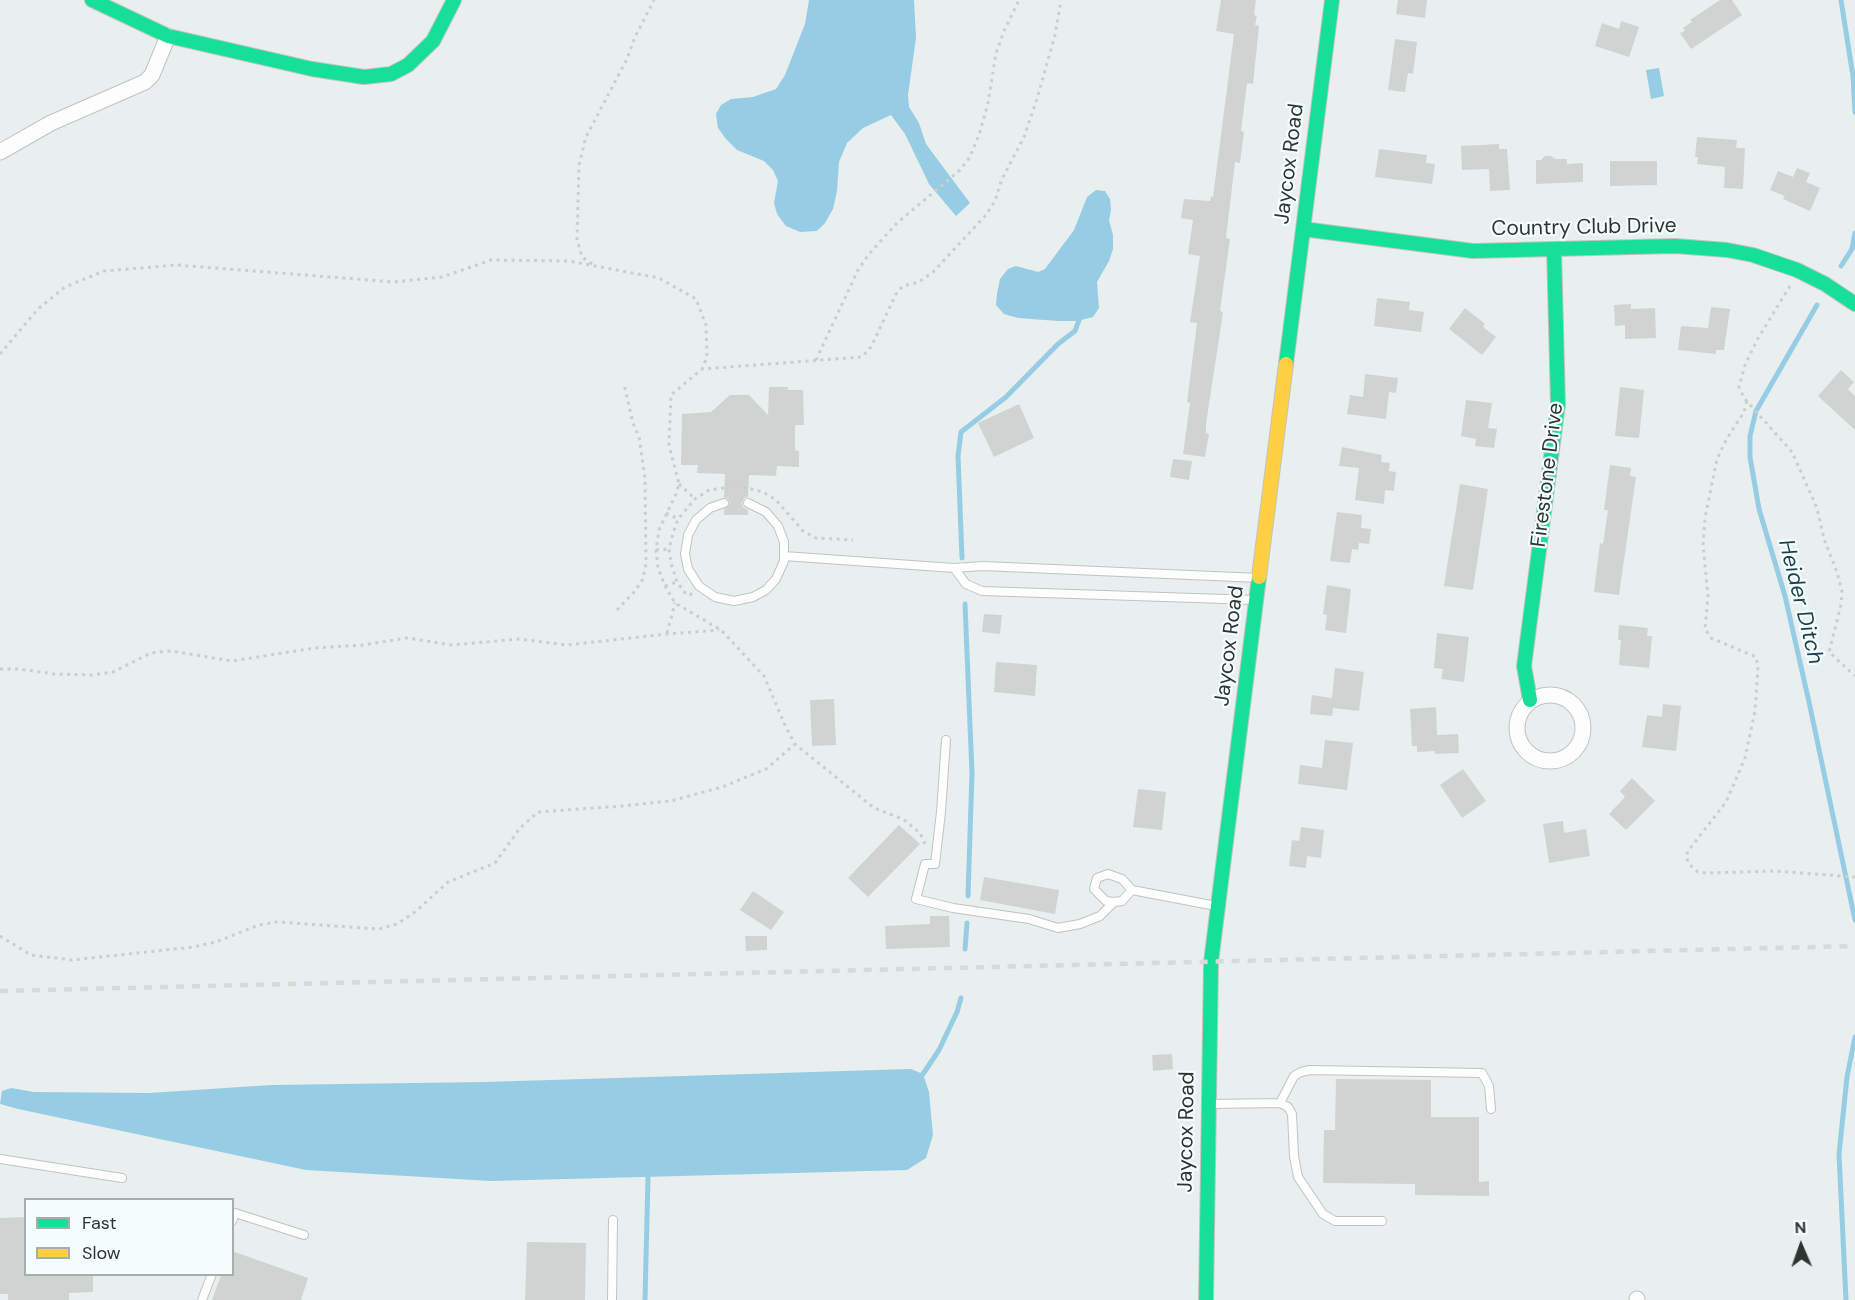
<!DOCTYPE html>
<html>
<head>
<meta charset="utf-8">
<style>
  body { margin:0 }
  #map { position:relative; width:1855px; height:1300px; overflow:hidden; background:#e8efee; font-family:"DM Sans",sans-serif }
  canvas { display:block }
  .legend { position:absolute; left:24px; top:1198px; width:210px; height:78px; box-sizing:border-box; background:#f4fffd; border:2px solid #a5aeac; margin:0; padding:8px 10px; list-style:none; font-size:18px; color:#2f3433 }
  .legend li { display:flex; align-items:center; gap:12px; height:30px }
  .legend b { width:30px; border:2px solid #a5aeac }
  .north { position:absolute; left:1771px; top:1216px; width:60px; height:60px; -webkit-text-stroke:4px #f4fffd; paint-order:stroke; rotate:358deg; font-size:16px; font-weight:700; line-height:24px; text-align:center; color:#2f3433 }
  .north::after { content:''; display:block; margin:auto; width:21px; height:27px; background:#2f3433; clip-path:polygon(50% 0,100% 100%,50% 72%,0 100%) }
</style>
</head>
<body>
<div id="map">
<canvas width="1855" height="1300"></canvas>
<ul class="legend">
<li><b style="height:8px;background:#16e098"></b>Fast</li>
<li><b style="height:8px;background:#ffcf43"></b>Slow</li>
</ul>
<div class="north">N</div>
</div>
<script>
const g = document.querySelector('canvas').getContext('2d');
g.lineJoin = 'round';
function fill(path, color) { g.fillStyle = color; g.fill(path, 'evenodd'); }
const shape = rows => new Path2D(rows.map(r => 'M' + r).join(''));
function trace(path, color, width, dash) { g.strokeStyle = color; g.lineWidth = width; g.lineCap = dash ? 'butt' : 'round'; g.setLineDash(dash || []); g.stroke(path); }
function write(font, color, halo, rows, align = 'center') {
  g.font = font + ' "DM Sans",sans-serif'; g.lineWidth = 4.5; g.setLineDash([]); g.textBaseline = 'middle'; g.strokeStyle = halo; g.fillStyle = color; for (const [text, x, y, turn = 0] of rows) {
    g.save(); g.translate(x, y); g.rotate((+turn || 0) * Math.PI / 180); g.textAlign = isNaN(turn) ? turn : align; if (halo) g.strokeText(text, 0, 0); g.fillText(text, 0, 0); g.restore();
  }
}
fill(shape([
  [809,0,914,0,916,38,908,95,909,107,919,123,926,144,970,203,956,216,929,184,905,134,891,115,863,128,847,143,839,162,837,191,833,209,825,223,817,231,800,232,786,226,777,214,774,203,778,181,773,170,764,161,737,150,726,139,718,128,716,114,721,105,731,99,753,97,776,89,785,75,805,24],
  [1659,68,1664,96,1651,99,1646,70],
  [1096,190,1105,191,1110,199,1111,210,1109,220,1113,235,1113,249,1109,261,1097,282,1099,308,1093,317,1077,321,1058,321,1018,318,1004,314,996,305,997,294,1000,279,1008,269,1016,266,1038,272,1045,269,1074,230,1087,197],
  [911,1069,923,1074,929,1092,933,1135,926,1158,907,1170,491,1181,306,1170,18,1109,0,1104,2,1091,11,1088,34,1092,149,1093,271,1085,485,1082]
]), '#96cde5');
trace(shape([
  [1841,0,1853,76,1855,112],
  [1841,266,1852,249,1855,233],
  [1817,305,1756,411,1750,436,1750,457,1759,509,1785,596,1809,702,1855,920],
  [962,558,958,456,961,432,1006,397,1058,344,1075,331,1079,320],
  [965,604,972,773,968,896],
  [965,949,967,923],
  [923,1074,939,1050,957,1012,961,998],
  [645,1300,648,1177],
  [1846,1300,1839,1154,1847,1077,1855,1037]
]), '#96cde5', 5);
fill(shape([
  [1221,0,1256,0,1254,15,1257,16,1255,25,1259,26,1253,84,1247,83,1241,131,1244,132,1240,163,1235,162,1226,238,1230,239,1220,311,1223,312,1206,424,1206,433,1209,434,1205,457,1183,454,1190,403,1187,402,1197,323,1190,322,1200,256,1188,254,1193,220,1181,218,1184,199,1210,201,1211,196,1213,197,1234,34,1216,31],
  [1398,0,1427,0,1425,18,1396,14],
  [1720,0,1732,0,1742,15,1691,49,1680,33,1685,31,1683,28,1692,22,1690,20],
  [1621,21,1639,27,1629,57,1595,46,1602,23,1619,29],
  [1395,39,1417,42,1413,74,1408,73,1405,92,1388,90],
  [1697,137,1737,140,1736,148,1745,148,1743,189,1724,188,1725,167,1697,164,1698,157,1695,157],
  [1499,144,1499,149,1507,149,1510,190,1490,191,1489,169,1462,170,1461,146],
  [1379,149,1427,155,1426,163,1435,164,1432,184,1375,177],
  [1545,156,1551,156,1555,159,1567,159,1567,164,1583,163,1583,182,1536,184,1536,160,1541,160],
  [1610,161,1657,161,1657,185,1610,186],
  [1797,168,1810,173,1806,182,1820,188,1810,211,1783,199,1785,196,1770,190,1778,171,1793,177],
  [1377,298,1410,302,1409,310,1424,312,1421,332,1374,326],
  [1631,304,1631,309,1655,308,1656,338,1625,339,1625,325,1615,326,1614,305],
  [1711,307,1730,309,1724,350,1716,350,1716,354,1678,350,1681,326,1708,328],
  [1465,308,1485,324,1483,327,1496,337,1482,355,1449,329],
  [1841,370,1854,382,1848,389,1855,396,1855,430,1818,396],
  [1365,374,1398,378,1396,393,1389,392,1386,419,1347,414,1350,395,1363,397],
  [769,387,788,387,788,390,803,390,804,425,795,425,795,450,799,451,799,467,777,466,776,476,749,475,748,497,744,498,742,503,743,507,748,510,748,515,724,515,724,509,730,503,728,499,724,497,725,474,697,473,698,465,681,465,682,414,711,412,730,395,749,395,768,415],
  [1620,387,1644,390,1639,438,1615,436],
  [1466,400,1492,403,1488,428,1497,429,1494,448,1475,446,1476,439,1461,436],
  [1019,404,1034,438,994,457,978,423],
  [1342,447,1382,455,1381,462,1390,463,1389,471,1396,472,1394,491,1385,490,1384,504,1355,500,1359,468,1339,466],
  [1173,459,1192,461,1189,480,1170,477],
  [1610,465,1631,468,1630,476,1636,477,1619,595,1594,592,1600,543,1603,544,1608,510,1604,510],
  [1460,484,1488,489,1473,590,1444,586],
  [1337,512,1362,515,1361,528,1371,529,1369,544,1359,543,1358,550,1352,549,1350,563,1330,561],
  [1327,585,1351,589,1346,633,1325,630,1327,615,1323,614],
  [984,614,1002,615,1000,634,982,632],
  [1619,625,1648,628,1647,636,1652,636,1649,668,1619,665,1621,640,1618,640],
  [1437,633,1469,637,1464,682,1441,679,1443,669,1434,668],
  [996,662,1037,665,1035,696,994,692],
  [1335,668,1364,672,1359,711,1333,708,1332,716,1310,714,1312,695,1332,698],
  [834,699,836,745,812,746,810,700],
  [1663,704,1681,706,1676,751,1642,747,1647,715,1662,717],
  [1436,707,1437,735,1458,734,1459,753,1435,754,1435,751,1417,752,1417,746,1412,746,1410,709],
  [1325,740,1353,743,1347,790,1298,784,1300,765,1322,768],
  [1463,769,1486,801,1462,818,1440,785],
  [1632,778,1655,801,1626,830,1609,814,1625,797,1620,791],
  [1138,789,1166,792,1162,830,1133,827],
  [1563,821,1564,833,1586,829,1590,856,1549,863,1543,824],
  [899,825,920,844,868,897,848,878],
  [1301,827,1324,830,1321,858,1307,856,1306,868,1289,866,1292,840,1299,841],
  [984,877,1059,890,1055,914,980,900],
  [753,891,784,912,771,930,740,910],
  [930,916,949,916,950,947,886,949,885,926,930,924],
  [745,936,767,936,767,950,746,951],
  [1172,1054,1173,1069,1153,1071,1152,1055],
  [1336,1079,1431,1080,1431,1117,1479,1117,1479,1182,1489,1181,1489,1196,1415,1195,1415,1184,1323,1183,1324,1130,1335,1130],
  [26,1217,26,1275,93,1275,93,1292,69,1293,69,1300,8,1300,8,1294,0,1294,0,1218],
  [527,1242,586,1243,585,1300,525,1300],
  [232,1251,308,1278,301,1300,212,1300,221,1275,232,1275]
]), '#cfd4d3');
const lane = shape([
  [724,503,710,508,696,520,688,535,685,554,688,569,699,586,715,597,734,601,753,597,766,590,776,579,784,561,784,542,778,526,766,512,748,503],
  [784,556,954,568,983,566,1259,578],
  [954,568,966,584,982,591,1255,600],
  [946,740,941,812,935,864,925,864,916,899,953,908,1029,919,1058,928,1080,924,1100,916,1114,902],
  [1132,890,1122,901,1114,902,1106,901,1094,889,1097,878,1108,874,1122,879,1132,890,1216,906],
  [1280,1103,1294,1076,1301,1072,1310,1070,1482,1073,1489,1086,1491,1109],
  [1210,1104,1280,1103,1288,1107,1292,1114,1294,1156,1298,1177,1323,1214,1335,1221,1382,1221],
  [0,1159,122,1178],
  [232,1221,235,1213,304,1235],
  [202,1300,212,1274],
  [612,1300,613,1220]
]);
const street = shape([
  [0,152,51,123,145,82,152,75,168,36],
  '1517 728a33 33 0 1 1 66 0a33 33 0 1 1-66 0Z',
  [1637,1300,1637,1299]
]);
const fast = shape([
  [92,0,168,36,312,69,364,77,391,74,408,65,433,41,454,0],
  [1303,229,1473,251,1675,246,1727,250,1753,255,1797,270,1825,284,1855,304],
  [1286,364,1332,0],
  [1530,700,1524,666,1558,404,1554,249],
  [1206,1300,1211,962,1259,577]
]);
const slow = shape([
  [1259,577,1286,364]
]);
trace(lane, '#bfc4c3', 10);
trace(street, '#bfc4c3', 17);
trace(fast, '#bfc4c3', 16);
trace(slow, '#bfc4c3', 16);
trace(shape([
  [592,264,582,257,577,240,579,165,586,137,627,59,635,37,654,0],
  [1790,286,1757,340,1745,365,1739,387,1744,398,1792,452,1817,508,1824,539,1837,572,1842,592,1841,605,1829,652,1855,676],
  [0,354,38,309,65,287,104,271,177,265,394,282,442,277,491,260,569,261,659,278,696,299,706,325,707,357,702,369],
  [816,360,858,270,869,254,897,223,960,170,970,157,980,132,988,103,996,53,1004,31,1019,0],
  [1747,401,1744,412,1726,440,1717,459,1705,518,1703,545,1708,596,1705,629,1711,638,1756,657,1758,667,1755,711,1745,758,1726,802,1688,851,1686,856,1688,862,1692,867,1698,872,1706,873,1775,871,1855,877],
  [679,484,695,499],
  [743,487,763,492,776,500,803,531,816,538,853,540],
  [666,513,678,519],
  [656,550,669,549],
  [665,586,677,582],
  [692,593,690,595,686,594,677,582,671,563,669,549,673,533,678,519,695,499,709,490,730,487],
  [617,610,635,591,643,579,646,563,645,479,639,437,633,423,624,384],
  [667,633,675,603],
  [0,669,19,669,54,674,92,675,113,672,151,653,171,651,232,661,315,648,363,645,407,638,452,645,519,639,567,645,667,634,719,630],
  [925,844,920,833,903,819,874,808,795,744,785,725,764,676,721,630,675,603,665,586,658,568,656,550,659,530,676,494,679,484,669,445,671,395,702,369,862,357,871,347,896,294,903,286,919,282,933,272,986,215,995,201,1002,179,1024,137,1037,99,1055,35,1061,0],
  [0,936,31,955,72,960,193,947,216,942,259,925,277,922,379,929,397,924,415,912,448,882,495,863,520,828,538,812,622,806,671,801,722,787,766,769,795,744]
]), '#cccecd', 3, [3, 4.5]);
trace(lane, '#fcfdfc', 8);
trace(street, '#fcfdfc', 15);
trace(fast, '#16e098', 14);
trace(slow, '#ffcf43', 14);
trace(shape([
  [0,991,1855,946]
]), '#d7dad9', 4.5, [8, 8]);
write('21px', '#2f3433', '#f4fffd', [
  ["Jaycox Road",1290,164,-83],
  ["Country Club Drive",1584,228,-1],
  ["Firestone Drive",1548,475,-83],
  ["Jaycox Road",1230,646,-83],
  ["Jaycox Road",1187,1132,-89]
]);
write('italic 22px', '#1c3f4e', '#f4fffd', [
  ["Heider Ditch",1800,602,76]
]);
</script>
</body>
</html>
